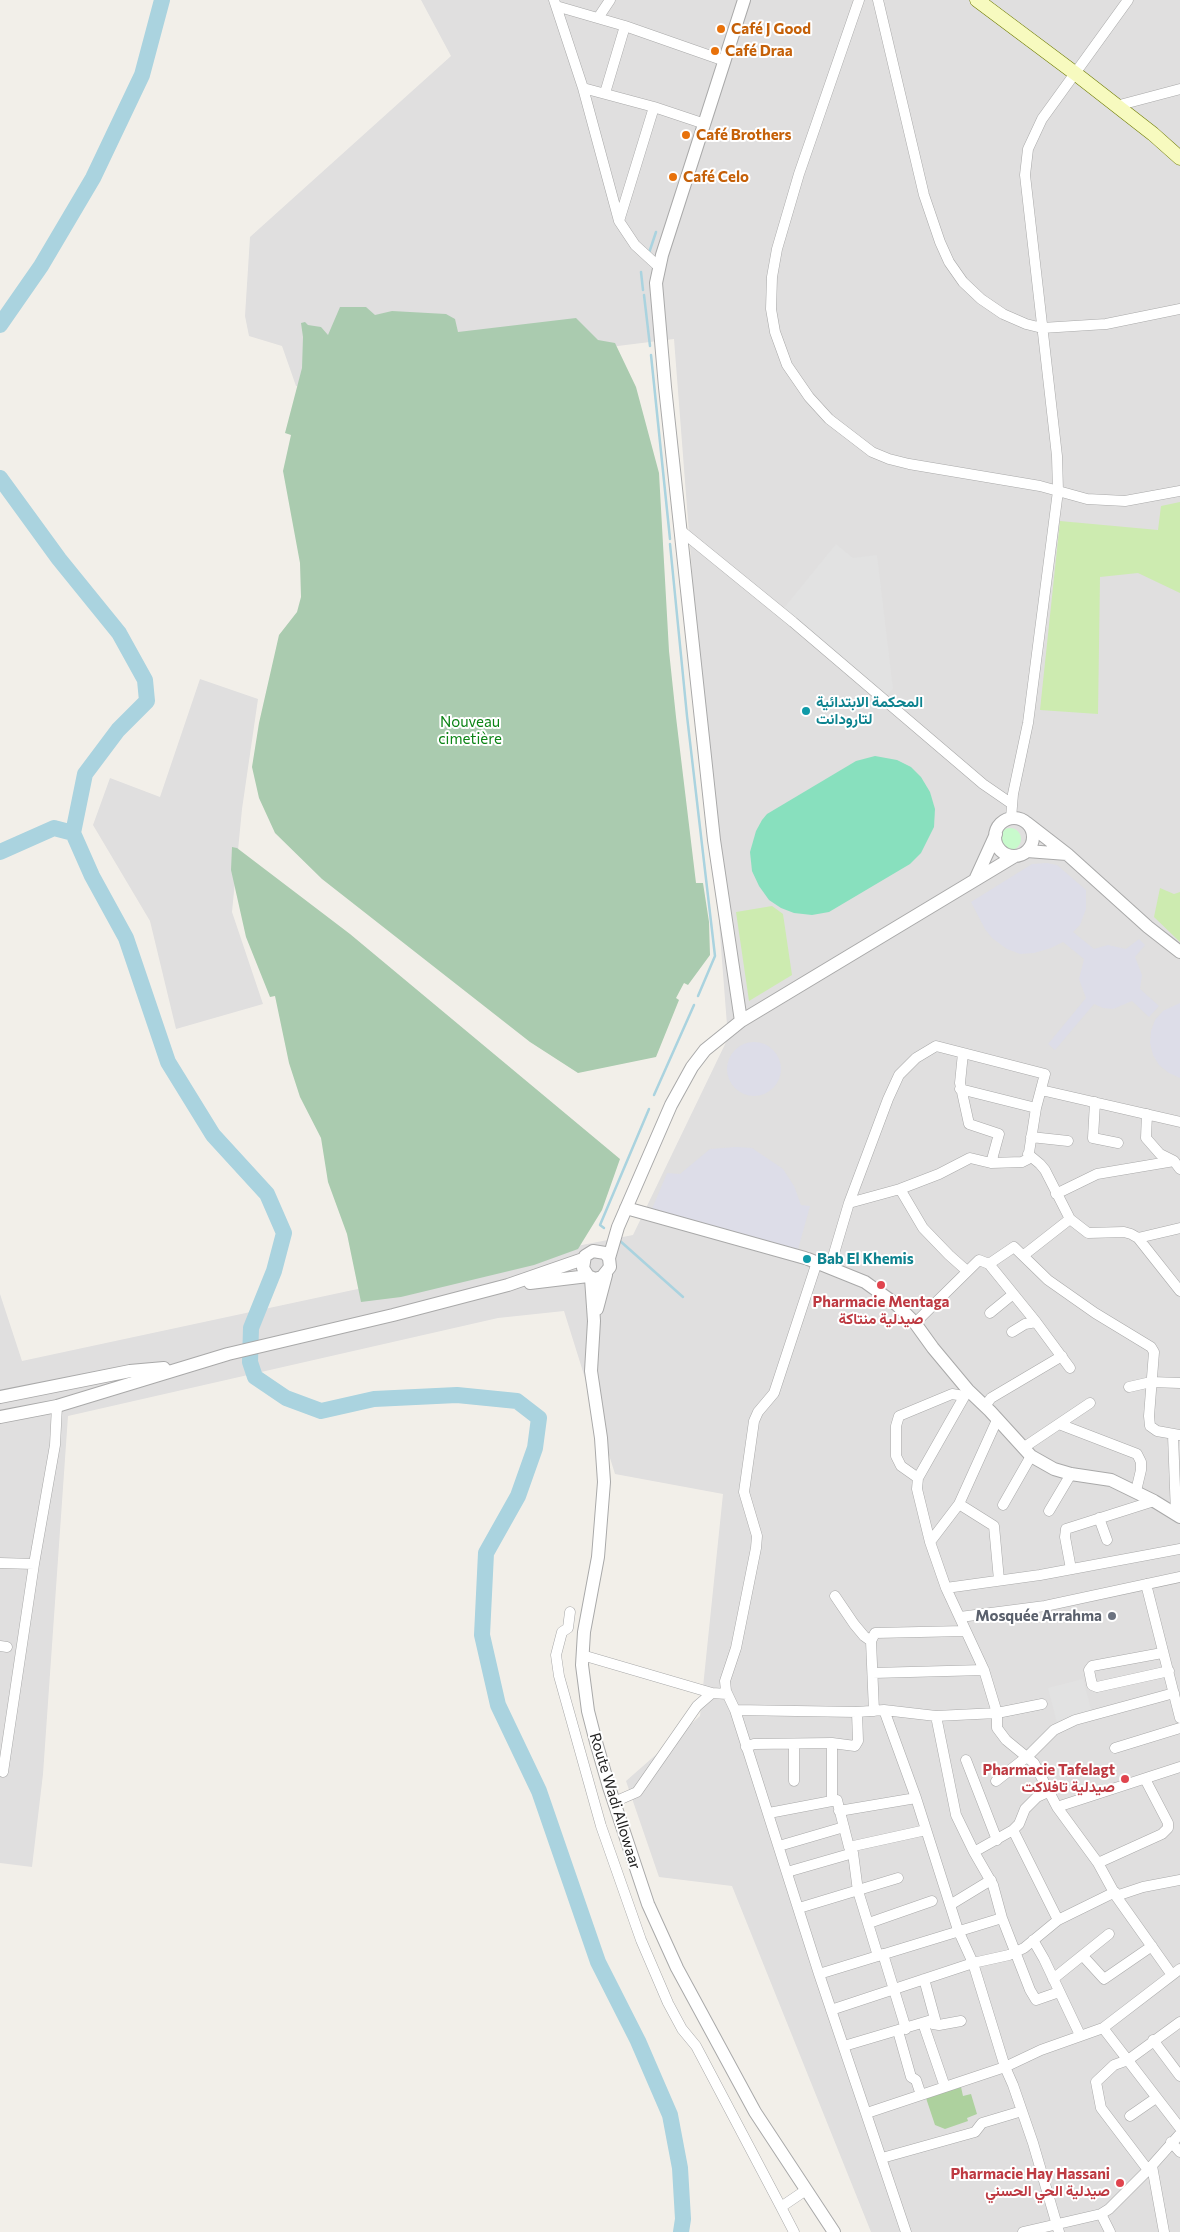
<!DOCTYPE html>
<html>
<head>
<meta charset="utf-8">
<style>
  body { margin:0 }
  canvas { display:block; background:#f2efe9 }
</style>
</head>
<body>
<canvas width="1180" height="2232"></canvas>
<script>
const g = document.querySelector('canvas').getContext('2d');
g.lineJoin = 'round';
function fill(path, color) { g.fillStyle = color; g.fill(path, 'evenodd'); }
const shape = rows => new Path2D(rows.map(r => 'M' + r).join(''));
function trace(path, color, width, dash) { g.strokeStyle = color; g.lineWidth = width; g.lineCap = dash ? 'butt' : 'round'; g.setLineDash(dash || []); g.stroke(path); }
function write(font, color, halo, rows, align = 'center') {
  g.font = font + ' Commissioner,Vazirmatn,sans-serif'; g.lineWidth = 4; g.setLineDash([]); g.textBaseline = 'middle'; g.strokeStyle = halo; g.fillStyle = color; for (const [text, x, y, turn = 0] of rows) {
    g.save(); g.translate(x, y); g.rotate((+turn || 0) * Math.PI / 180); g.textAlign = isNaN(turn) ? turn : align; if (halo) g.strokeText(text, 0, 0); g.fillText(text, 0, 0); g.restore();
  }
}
fill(shape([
  [421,0,1180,0,1180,2232,871,2232,732,1886,659,1877,626,1781,700,1716,723,1494,615,1474,564,1311,498,1318,68,1416,43,1774,32,1867,0,1863,0,1294,22,1361,353,1290,633,1235,728,1038,674,339,296,386,282,346,249,336,245,316,250,237,451,56],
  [200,679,258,699,242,809,232,912,263,1004,176,1029,150,921,93,825,110,778,160,797]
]), '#e0dfdf');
fill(shape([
  [1180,502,1180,593,1138,573,1100,577,1098,714,1040,710,1060,521,1158,530,1161,506],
  [1160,888,1174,894,1180,892,1180,942,1154,917],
  [772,906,783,914,792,975,749,1001,736,912]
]), '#cdebb0');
fill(shape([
  [961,2087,963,2096,971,2094,977,2114,967,2118,968,2121,945,2129,935,2125,926,2098]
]), '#add19e');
fill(shape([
  [340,307,366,307,375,315,392,311,446,314,455,319,458,332,576,318,598,340,615,343,636,387,659,473,669,651,676,717,696,883,703,883,709,922,710,955,688,985,684,983,676,998,679,1000,656,1057,578,1073,530,1042,322,879,275,833,259,798,252,767,259,723,279,635,297,612,301,597,300,563,283,471,291,435,285,433,302,368,303,337,301,323,305,322,308,325,321,327,328,335],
  [232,847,237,848,350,934,620,1159,602,1210,578,1249,534,1265,401,1297,361,1302,347,1234,328,1182,321,1138,300,1097,289,1063,275,996,270,997,246,937,231,870]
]), '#aacbaf');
fill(shape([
  '999 839a11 11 0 1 1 22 0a11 11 0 1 1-22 0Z'
]), '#c8facc');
fill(shape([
  [875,756,897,760,911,767,921,777,930,792,935,809,934,827,921,853,910,864,829,912,812,915,794,913,781,908,769,900,759,886,752,871,750,852,756,831,762,820,767,814,856,761]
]), '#88e0be');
fill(shape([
  [836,544,853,558,877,555,893,689,884,698,783,609],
  [1083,1679,1092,1713,1057,1723,1048,1688]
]), '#e2e2e2');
fill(shape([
  [1047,863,1057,865,1086,890,1086,909,1080,925,1073,932,1094,949,1108,945,1126,949,1139,939,1145,945,1135,957,1142,975,1140,989,1159,1006,1149,1017,1132,1001,1113,1009,1103,1008,1094,1004,1055,1050,1048,1044,1086,998,1079,979,1084,959,1063,942,1051,948,1034,953,1020,954,1007,949,992,938,985,929,971,902,1032,864],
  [1180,1003,1180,1078,1169,1073,1159,1065,1153,1055,1150,1043,1151,1031,1155,1020,1163,1011],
  '727 1069a27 27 0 1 1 54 0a27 27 0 1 1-54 0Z',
  [736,1147,752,1148,783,1169,794,1186,801,1205,810,1206,797,1253,652,1209,667,1173,680,1174,710,1149]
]), '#dddde8');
trace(shape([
  [649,253,656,232],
  [641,272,643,290],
  [644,295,650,346],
  [651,355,670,539],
  [670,544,687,716,715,956,698,996],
  [654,1095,694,1005],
  [604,1228,600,1225,649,1109],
  [619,1240,683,1297]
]), '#aad3df', 2.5);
trace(shape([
  [0,325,41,266,93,178,142,75,162,0],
  [0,478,59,559,119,633,145,680,147,701,118,730,85,774,73,833,92,876,126,938,168,1062,213,1135,267,1194,284,1233,274,1271,251,1328,250,1362,255,1377,286,1398,321,1411,374,1399,457,1395,517,1401,539,1418,535,1448,518,1496,486,1553,482,1635,498,1705,539,1791,598,1962,638,2041,670,2115,680,2168,683,2219,681,2232],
  [0,852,54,828,73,833]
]), '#aad3df', 16);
const minor = shape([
  [554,0,583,88,619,221,635,245,659,267],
  [859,0,799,174,777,249,772,277,771,309,775,332,787,365,809,397,829,419,872,452,889,459,909,464,1040,486,1087,499,1125,501,1180,491],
  [878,0,924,195,940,242,949,262,963,282,981,299,1003,314,1026,324,1042,328,1106,324,1180,309],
  [556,6,625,26,725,61],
  [598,18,610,0],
  [583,88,654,107,705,124],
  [605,93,625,26],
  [1116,106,1180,89],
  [619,221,654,107],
  [680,530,793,622,983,784,1012,804],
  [1011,818,1013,794,1028,723,1058,491,1057,456,1025,175,1028,149,1042,119,1128,0],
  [963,1053,960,1083,969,1124,999,1134,991,1163],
  [960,1089,1036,1108],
  [1041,1090,1180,1122],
  [1095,1102,1093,1138,1118,1143],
  [1147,1114,1146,1138,1160,1154,1174,1161,1180,1169],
  [1031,1137,1068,1141],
  [1028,1154,1040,1164,1045,1170,1070,1219,1088,1233,1124,1232,1131,1234,1138,1238,1180,1291],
  [900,1189,923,1228,949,1255,967,1271],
  [1056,1194,1097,1174,1174,1161],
  [1138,1238,1180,1228],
  [1024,1255,1070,1219],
  [817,1262,774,1393,758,1412,754,1421,744,1492,757,1536,756,1548,736,1648,725,1681,726,1691,735,1710,819,1974,906,2232],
  [989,1264,1014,1247,1048,1280,1095,1313,1151,1347,1154,1352,1149,1416,1150,1426,1157,1431,1180,1435],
  [830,1267,849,1203,900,1189,939,1174,970,1158,991,1163,1022,1162,1028,1159,1036,1108,1045,1074,936,1046,916,1058,899,1075,888,1099,849,1203],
  [990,1313,1012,1295],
  [915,1323,979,1260,989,1264,1036,1322,1070,1368],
  [1012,1332,1025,1324,1036,1322],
  [1129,1387,1151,1382,1180,1383],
  [968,1390,918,1478,917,1489,930,1542,946,1588,984,1670,997,1713,997,1728,1006,1740,1034,1763,1057,1807,1098,1863,1116,1896,1172,1975],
  [985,1406,991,1398,1062,1356],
  [1059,1424,1137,1454,1141,1462,1141,1470,1136,1491],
  [1173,1435,1176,1514],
  [1023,1448,1090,1403],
  [918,1478,901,1466,896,1456,896,1426,899,1416,952,1394,964,1396],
  [959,1504,994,1526,999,1580],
  [1003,1505,1031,1456],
  [1049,1511,1071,1474],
  [1099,1518,1107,1540],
  [930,1542,959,1504,997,1420],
  [0,1563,34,1564],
  [1071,1569,1065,1537,1066,1529,1154,1501],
  [1146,1584,1180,1718],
  [946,1588,1040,1575,1180,1549],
  [835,1596,854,1624,864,1636,871,1641],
  [570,1612,568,1628,562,1632,556,1655,559,1676,601,1826,641,1940,668,2003,682,2029,696,2046,781,2207,806,2190],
  [960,1617,1045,1606,1180,1577],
  [0,1646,7,1647],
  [1162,1653,1092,1666,1089,1670,1092,1685,1097,1687,1169,1671],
  [582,1655,712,1693],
  [873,1673,984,1670],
  [735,1710,857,1712,884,1710,936,1716,997,1713,1042,1704],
  [884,1710,916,1798,958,1930,973,1963,1005,2067,1013,2085,1033,2143,1059,2232],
  [874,1711,871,1641,875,1633,965,1631],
  [936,1716,956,1815,974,1852,993,1885,1002,1918,1030,1990,1036,2000,1059,1992],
  [794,1744,794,1781],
  [746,1747,754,1744,832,1743,855,1746,858,1741,857,1712],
  [1115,1748,1180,1728],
  [966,1760,997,1840],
  [3,1772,34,1564,55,1445,57,1406],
  [996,1781,1028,1756,1054,1730,1075,1720,1174,1693],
  [832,1801,832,1743],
  [614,1802,637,1792,697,1706,712,1693,727,1694],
  [1057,1807,1180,1767],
  [839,1811,916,1798],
  [769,1813,837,1800,849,1847,853,1853,858,1891,878,1956],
  [1013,1830,1058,1920],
  [779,1846,844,1827],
  [849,1847,926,1830],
  [974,1852,1013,1830,1019,1824,1025,1809,1037,1797,1048,1792],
  [1098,1863,1162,1834,1168,1828,1168,1823,1145,1779],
  [787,1872,853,1853],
  [1116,1896,1143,1887,1180,1880],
  [950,1905,991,1880],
  [799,1908,898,1878],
  [869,1923,932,1901],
  [1033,1940,1044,1959,1080,2035],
  [883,1954,906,2029],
  [1083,1956,1104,1979,1152,1946],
  [819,1974,1002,1918],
  [924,1979,935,2019,933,2024,939,2025,961,2021],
  [1053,1979,1109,1934],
  [831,2010,973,1963,1009,1955,1024,1948,1058,1920,1115,1892],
  [923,2023,945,2087],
  [1103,2028,1180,2128],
  [898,2031,911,2077,916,2080,921,2095],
  [1153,2040,1180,2076],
  [844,2046,935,2019],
  [867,2113,1005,2067,1041,2050,1103,2028,1180,1969],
  [1130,2116,1156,2098],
  [1171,2142,1180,2152],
  [882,2158,975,2132,982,2123,1022,2111],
  [1152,2166,1164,2232],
  [1148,2170,1101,2108,1096,2082,1114,2065,1128,2060,1180,2022],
  [781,2207,794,2232],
  [1101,2214,1110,2232],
  [1023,2232,1101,2214,1109,2209,1148,2170,1180,2134]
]);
const tertiary = shape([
  '995 837a19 19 0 1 1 38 0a19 19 0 1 1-38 0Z',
  [1027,823,1067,854,1148,927,1180,952],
  [1027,851,1067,854],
  [975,880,996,834],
  [741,1021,714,840,665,387,656,283,662,255,744,0],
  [626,1208,805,1258],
  [609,1258,618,1227,671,1105,692,1067,705,1050,741,1021,1015,856],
  [808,1259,865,1282,897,1305,915,1323,933,1348,968,1390,990,1411,1031,1456,1054,1469,1071,1474,1111,1480,1154,1501,1180,1517],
  [591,1278,594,1321,591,1371,601,1438,604,1482,598,1557,584,1632,582,1665,588,1711,596,1742,609,1787,648,1904,677,1968,755,2112,834,2232],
  [530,1283,588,1276,595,1279,602,1277,610,1267,609,1258,605,1253,593,1251,585,1256,583,1268,588,1276],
  [597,1309,606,1275],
  [0,1397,130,1371,164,1368],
  [0,1417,57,1406,228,1354,393,1315,508,1285,583,1259]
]);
const secondary = shape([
  [977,0,1076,74,1153,134,1180,158]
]);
trace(minor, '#a9a9a9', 11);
trace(tertiary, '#a9a9a9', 14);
trace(secondary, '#707d05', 15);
trace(minor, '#fff', 10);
trace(tertiary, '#fff', 12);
trace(secondary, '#f7fabf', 14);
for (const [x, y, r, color] of [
  [721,29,5,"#e8710a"],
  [715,51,5,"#e8710a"],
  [686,135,5,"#e8710a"],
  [673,177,5,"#e8710a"],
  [806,711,5,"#0f9aa8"],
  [807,1259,5,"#0f9aa8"],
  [881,1285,5,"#e0444e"],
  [1112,1616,5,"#6b7280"],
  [1125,1779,5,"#e0444e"],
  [1120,2183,5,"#e0444e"]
]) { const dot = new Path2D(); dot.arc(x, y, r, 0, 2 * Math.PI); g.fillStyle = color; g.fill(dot); trace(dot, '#fff', 2); }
write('bold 15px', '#c56008', '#fff', [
  ["Café J Good",731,29],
  ["Café Draa",725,51],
  ["Café Brothers",696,135],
  ["Café Celo",683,177]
], 'left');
write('bold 15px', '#0d838f', '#fff', [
  ["المحكمة الابتدائية",816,702],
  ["لتارودانت",816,719],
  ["Bab El Khemis",817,1259]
], 'left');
write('15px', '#0c8416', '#fff', [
  ["Nouveau",470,722],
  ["cimetière",470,739]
]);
write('bold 15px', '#be3a42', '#fff', [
  ["Pharmacie Mentaga",881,1302,"center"],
  ["صيدلية منتاكة",881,1319,"center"],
  ["Pharmacie Tafelagt",1115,1770],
  ["صيدلية تافلاكت",1115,1787],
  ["Pharmacie Hay Hassani",1110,2174],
  ["صيدلية الحي الحسني",1110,2191]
], 'right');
write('bold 15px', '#5b616d', '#fff', [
  ["Mosquée Arrahma",1102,1616]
], 'right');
write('15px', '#222', '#fff', [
  ["Route Wadi Allowaar",615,1801,73]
]);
</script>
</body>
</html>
